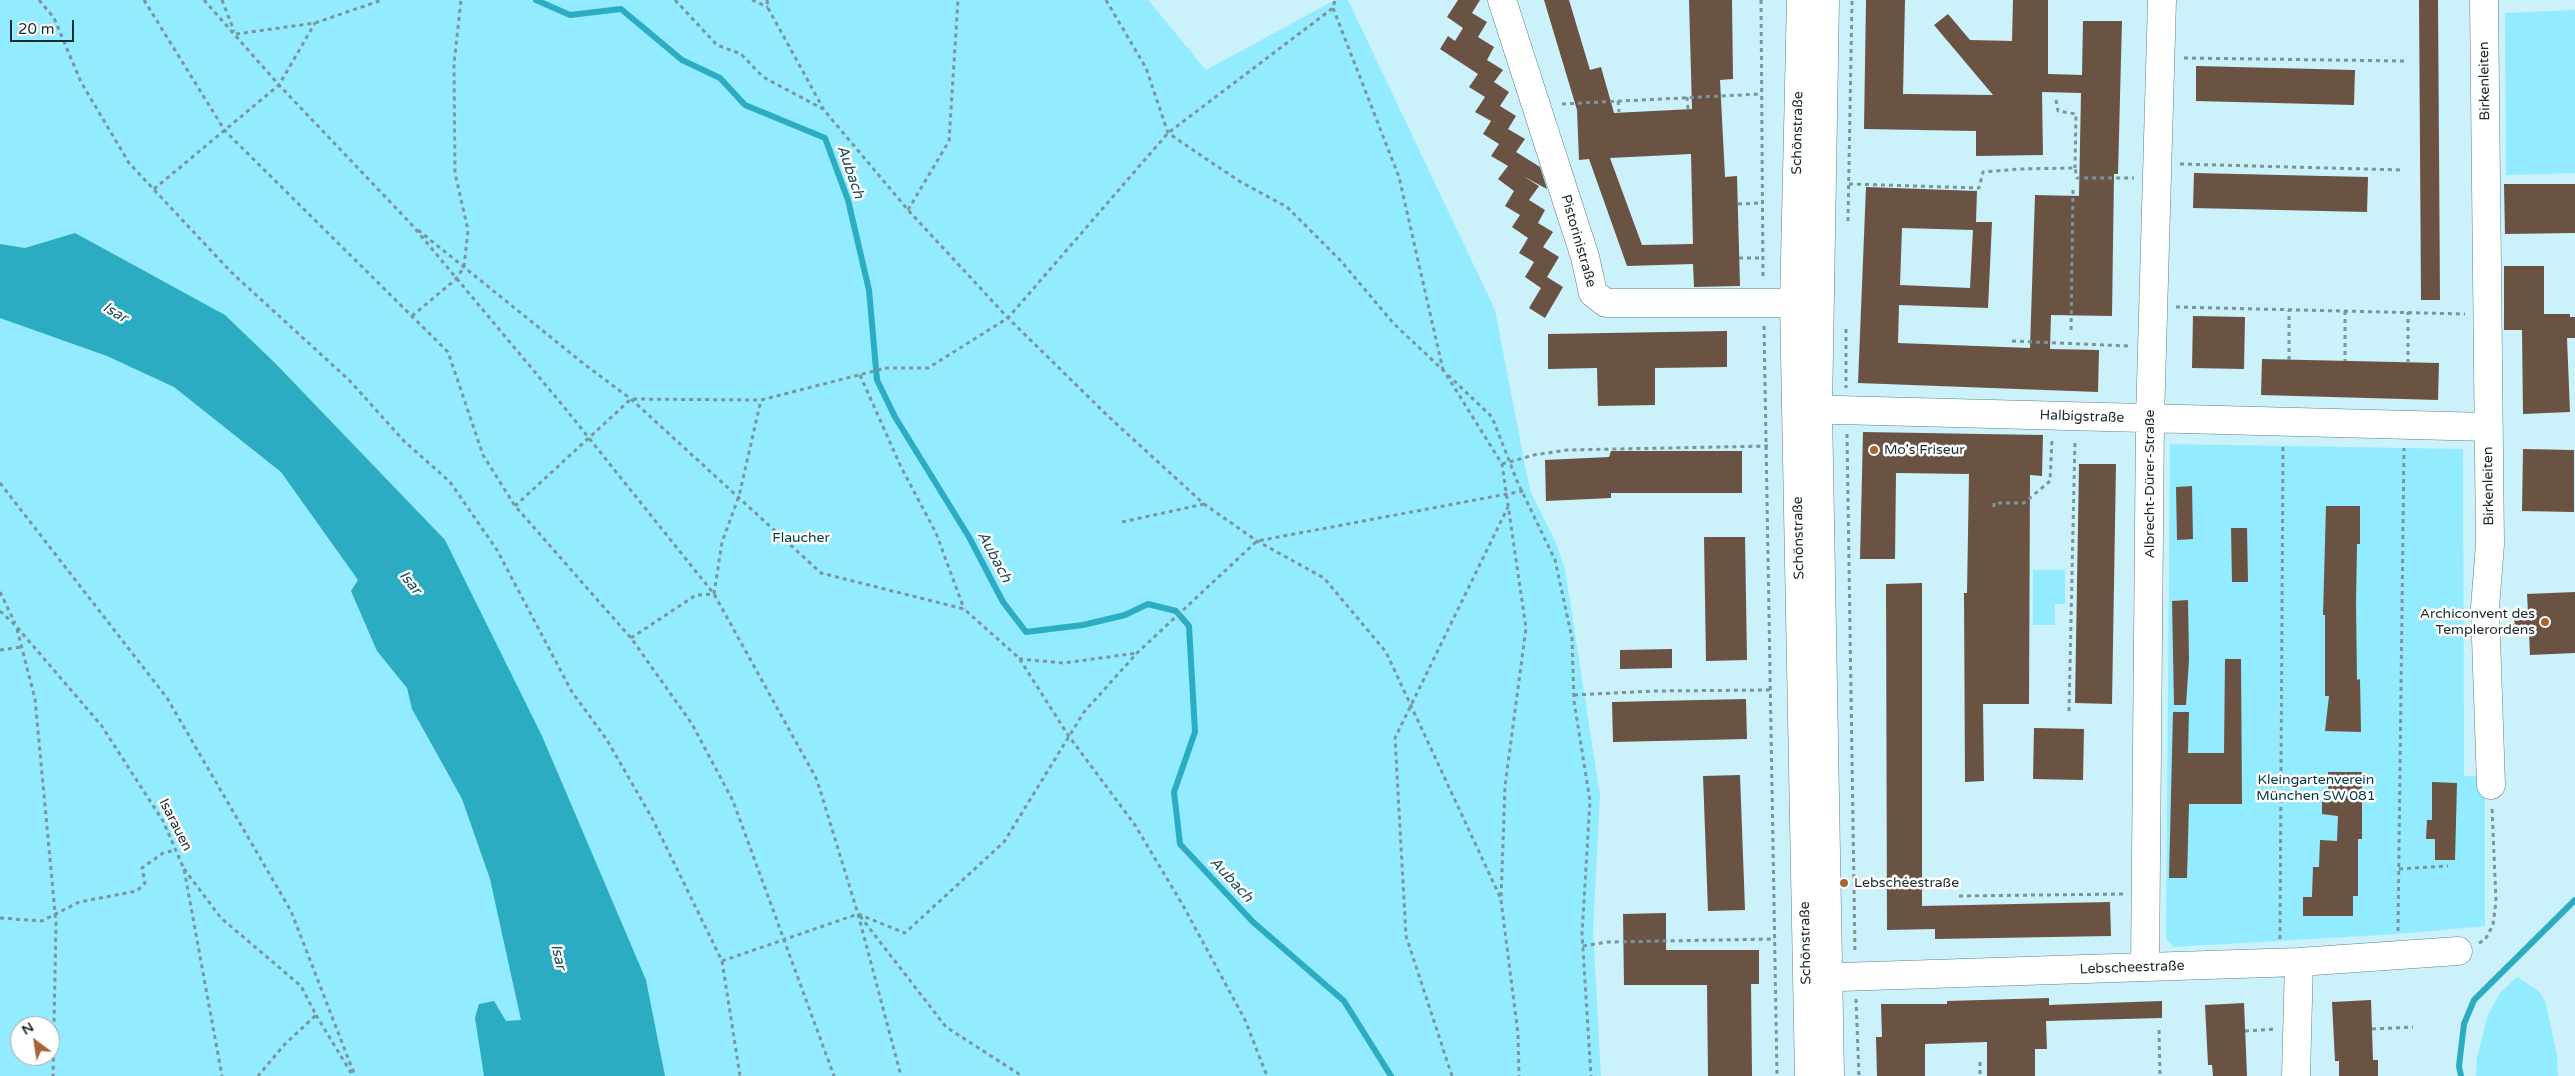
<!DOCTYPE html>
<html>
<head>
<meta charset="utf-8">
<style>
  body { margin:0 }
  #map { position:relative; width:2575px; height:1076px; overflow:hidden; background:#cbf1fa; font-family:"Varela Round",sans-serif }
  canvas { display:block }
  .north { position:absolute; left:10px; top:1016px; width:50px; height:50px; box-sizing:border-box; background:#fff; border:1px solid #a5aaab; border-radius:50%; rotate:329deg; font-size:14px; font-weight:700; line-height:20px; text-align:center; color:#1d2b2e }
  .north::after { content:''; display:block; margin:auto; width:18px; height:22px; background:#a86534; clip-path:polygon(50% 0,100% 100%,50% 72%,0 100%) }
  .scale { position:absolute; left:10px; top:20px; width:64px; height:22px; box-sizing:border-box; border:2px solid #1d2b2e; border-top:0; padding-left:6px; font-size:15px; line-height:18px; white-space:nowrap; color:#1d2b2e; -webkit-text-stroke:4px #fff; paint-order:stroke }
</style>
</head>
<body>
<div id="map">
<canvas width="2575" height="1076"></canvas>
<div class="north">N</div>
<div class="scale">20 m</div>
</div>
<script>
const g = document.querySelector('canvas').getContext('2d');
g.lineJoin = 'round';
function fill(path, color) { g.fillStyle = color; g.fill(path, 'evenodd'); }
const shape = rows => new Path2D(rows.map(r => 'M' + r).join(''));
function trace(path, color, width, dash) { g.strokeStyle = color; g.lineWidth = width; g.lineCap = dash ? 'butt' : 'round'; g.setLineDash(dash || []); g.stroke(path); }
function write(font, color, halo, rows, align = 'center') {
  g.font = font + ' "Varela Round",sans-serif'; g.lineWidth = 5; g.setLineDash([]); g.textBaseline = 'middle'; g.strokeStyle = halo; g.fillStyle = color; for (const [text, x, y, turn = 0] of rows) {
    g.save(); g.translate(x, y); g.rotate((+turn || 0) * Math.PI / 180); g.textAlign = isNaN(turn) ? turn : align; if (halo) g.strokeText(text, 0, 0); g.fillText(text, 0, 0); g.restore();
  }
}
fill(shape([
  [0,0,1148,0,1206,70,1335,0,1348,0,1495,310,1530,491,1555,541,1565,569,1600,796,1593,929,1601,1076,0,1076],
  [20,1026,50,1026,50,1056,20,1056],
  [2575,10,2575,173,2506,175,2505,13],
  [2170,444,2463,449,2464,776,2485,776,2485,926,2398,934,2173,947,2166,938],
  [2033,570,2065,570,2065,604,2055,604,2055,625,2033,625],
  [2517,977,2540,992,2546,1004,2557,1055,2558,1076,2476,1076,2477,1058,2488,1015,2500,993]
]), '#92ebfe');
fill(shape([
  [75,233,225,315,275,363,445,540,542,736,646,980,665,1076,484,1076,475,1018,479,1004,494,1001,506,1021,521,1020,490,879,462,799,412,709,407,688,377,651,351,591,358,580,281,472,174,387,107,356,0,318,0,244,25,248]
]), '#2bacc2');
trace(shape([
  [536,0,570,15,621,9,682,60,720,78,745,105,825,138,848,200,869,290,877,380,895,417,969,537,1003,602,1026,632,1083,625,1125,615,1148,604,1176,611,1189,626,1195,732,1174,792,1180,844,1253,922,1344,1001,1391,1076],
  [2461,1076,2459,1066,2464,1024,2474,1000,2575,900]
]), '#2bacc2', 6);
fill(shape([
  [1458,0,1480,0,1472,13,1487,22,1478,37,1494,47,1487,60,1503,70,1494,82,1509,92,1500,106,1516,116,1508,129,1525,139,1516,152,1540,167,1547,189,1523,176,1539,186,1529,200,1545,210,1538,223,1553,232,1543,247,1559,257,1547,277,1563,287,1545,318,1529,308,1541,288,1525,277,1534,262,1519,253,1528,238,1512,227,1520,215,1505,206,1514,191,1498,179,1508,166,1491,156,1499,144,1483,134,1491,121,1475,112,1485,97,1469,87,1478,74,1440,49,1448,36,1455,41,1463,28,1447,17],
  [1544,0,1569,0,1590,70,1601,67,1614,113,1692,109,1689,0,1732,0,1733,79,1720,80,1725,177,1737,176,1740,286,1694,287,1693,264,1627,266,1589,159,1579,160,1577,110],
  [1691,154,1693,244,1642,245,1610,158],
  [1866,0,1905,0,1903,94,1993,95,1934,25,1948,14,1970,40,2012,41,2013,0,2048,0,2048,74,2082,75,2083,21,2122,21,2118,174,2114,174,2112,316,2051,315,2050,349,2099,350,2098,392,1858,383,1866,187,1977,191,1976,222,1992,222,1988,308,1899,305,1898,343,2030,348,2035,195,2079,196,2081,93,2042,92,2043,155,1976,156,1976,131,1864,129],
  [1902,228,1973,230,1970,288,1900,285],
  [2419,0,2438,0,2440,300,2421,300],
  [2196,66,2355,70,2354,105,2196,101],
  [2194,173,2368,177,2367,212,2193,208],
  [2504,184,2575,184,2575,233,2505,234],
  [2504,266,2544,266,2544,314,2570,314,2570,317,2575,317,2575,338,2567,338,2570,412,2523,414,2522,330,2504,330],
  [2193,316,2245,317,2244,369,2192,368],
  [1727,331,1727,367,1655,368,1655,405,1598,406,1597,368,1548,369,1548,334],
  [2262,359,2439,363,2438,400,2261,395],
  [1863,432,2043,435,2042,476,2030,475,2029,704,1983,704,1984,781,1965,782,1964,593,1967,593,1969,474,1896,473,1895,559,1860,559],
  [2523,449,2574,450,2574,512,2522,511],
  [1611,451,1742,451,1742,493,1611,493,1611,498,1546,501,1545,460,1609,457],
  [2079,464,2116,464,2112,704,2075,703],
  [2192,486,2193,539,2177,540,2176,487],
  [2326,506,2360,506,2360,544,2357,544,2356,602,2357,680,2360,679,2361,732,2325,731,2329,696,2325,696,2325,615,2323,615],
  [2231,528,2247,528,2248,582,2232,582],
  [1704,537,1745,537,1747,660,1706,661],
  [1922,583,1922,906,2110,902,2111,936,1935,939,1935,929,1887,930,1886,584],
  [2575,592,2575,653,2530,655,2529,632,2515,632,2514,613,2528,612,2527,594],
  [2188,600,2189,660,2186,705,2174,705,2172,601],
  [1672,649,1672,668,1620,669,1620,650],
  [2225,659,2241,659,2242,804,2189,804,2187,878,2169,878,2173,712,2189,712,2188,753,2224,753],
  [1746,699,1747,739,1613,742,1612,702],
  [2034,728,2084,729,2083,780,2033,779],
  [2328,772,2362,772,2362,839,2358,839,2358,896,2353,896,2353,916,2303,916,2303,897,2312,897,2313,867,2319,867,2320,840,2337,841,2338,816,2322,814,2322,795,2328,795],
  [1740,775,1745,910,1708,911,1703,776],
  [2432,782,2457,783,2455,860,2435,860,2435,839,2426,839,2427,820,2432,820],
  [1666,913,1666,950,1759,950,1759,984,1751,984,1752,1076,1708,1076,1707,985,1624,985,1623,914],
  [2049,998,2049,1005,2162,1001,2162,1018,2046,1021,2047,1049,2035,1049,2035,1076,1987,1076,1987,1042,1925,1044,1925,1076,1877,1076,1876,1037,1882,1037,1881,1004,1947,1004,1947,1001],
  [2371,1000,2373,1060,2378,1060,2378,1076,2339,1076,2339,1061,2335,1061,2332,1002],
  [2244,1003,2247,1076,2213,1076,2212,1065,2208,1065,2205,1005]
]), '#6b5343');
const minor = shape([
  [1502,0,1585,257,1593,293,1606,303,1812,303],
  [1801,0,1794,303,1809,1076],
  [1825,0,1818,409,1830,1076],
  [2484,0,2490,544,2485,608,2491,785],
  [1800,409,2488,427],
  [2145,967,2150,419,2162,0],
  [1810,978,2299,962,2458,951],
  [2296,1076,2299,962]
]);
trace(minor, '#5f8189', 29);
trace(shape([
  [39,0,54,18,81,82,129,163,231,272,349,380,404,441,450,482,497,550,572,692,607,740,652,818,722,961,740,1076],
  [144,0,225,131,448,352,483,455,515,506,631,638,692,724,733,801,834,1076],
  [204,0,279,85,412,225,564,407,714,594,817,780,858,914,901,1076],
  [222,0,234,31],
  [675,0,717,45,741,54,763,77,823,109],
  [752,0,768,7],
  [767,0,768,8,824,110,908,210,1008,318,1110,418,1204,504,1257,541,1324,578,1386,652,1501,899],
  [1106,0,1146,68,1168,133,1239,181,1287,207,1340,260,1394,324,1444,371,1502,464,1526,628,1505,786,1501,900,1518,1034,1519,1076],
  [1761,0,1763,279],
  [1333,8,1399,177,1443,370],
  [236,34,315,23,382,0],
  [2184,58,2404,61],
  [1687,97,1688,109],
  [2056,100,2058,111,2076,114,2075,168],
  [1618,101,1619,112],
  [1562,104,1761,94],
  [2180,164,2402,170],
  [1849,184,1979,188,1983,172,2019,169,2075,168,2077,178,2134,178],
  [154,189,279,85,315,23],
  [1738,204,1760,203],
  [908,210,949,141,958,0],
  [1848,221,1852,0],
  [418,230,584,364,631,399,821,573,964,609,1019,658,1068,735,1135,825,1185,909,1245,1020,1267,1076],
  [1739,258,1762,258],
  [2176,307,2465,314],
  [2345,311,2345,361],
  [412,316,456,279,464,267,468,230,455,173,454,64,461,0],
  [1764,326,1777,1076],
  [1846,329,1846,388],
  [2071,330,2073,190],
  [2012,341,2128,346],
  [2289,360,2289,310],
  [2408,363,2408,312],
  [860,375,901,467,936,533,964,609],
  [1448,375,1492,417,1517,481,1555,560,1572,638,1574,701,1590,801,1582,934,1591,1076],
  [1847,434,1855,953],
  [1502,464,1534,455,1567,450,1768,446],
  [0,483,167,698,291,911,355,1076],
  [515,506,631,399,761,400,886,368,928,368,1008,318,1168,133,1333,8,1335,0],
  [1994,507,1994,503,2024,503,2050,481,2052,440],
  [1122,522,1204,504],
  [0,592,15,623],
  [0,611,16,626,101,725,163,821,184,869,222,1076],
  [17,629,35,699,56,923,53,1076],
  [631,638,696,595,714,594,722,542,739,496,761,400],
  [0,650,22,647],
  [1019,659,1064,663,1137,653],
  [1574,695,1654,691,1772,690],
  [2069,711,2075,439],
  [184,869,221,918,301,986,316,1015,285,1044,258,1076],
  [2399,869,2448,866],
  [1959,896,2123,894],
  [860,916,946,1027,1022,1076],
  [0,918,42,921,79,902,137,891,145,883,142,868,163,853,176,850],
  [2398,931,2404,448],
  [2280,939,2283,445],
  [2479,943,2485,940,2493,925,2496,901,2492,808],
  [1583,946,1608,942,1775,939],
  [722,961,858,914,905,933,1004,842,1084,712,1137,653,1257,541,1523,491],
  [1856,999,1859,1076],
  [316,1015,353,1076],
  [2372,1029,2413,1027],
  [2159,1030,2160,1076],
  [2245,1031,2275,1029],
  [1980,1062,1980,1076],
  [1452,1076,1406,936,1395,738,1508,507]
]), '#7b959c', 3, [4, 4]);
trace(minor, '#fff', 28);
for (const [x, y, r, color] of [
  [1874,450,5,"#a86534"],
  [2545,622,5,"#a86534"],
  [1844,883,5,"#a86534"]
]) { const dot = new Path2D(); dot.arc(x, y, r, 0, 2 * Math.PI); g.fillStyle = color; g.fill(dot); trace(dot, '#fff', 2); }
write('14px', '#1d2b2e', '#fff', [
  ["Birkenleiten",2485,81,-91],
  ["Schönstraße",1798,133,-89],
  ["Pistorinistraße",1578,241,74],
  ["Halbigstraße",2082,417,2],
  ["Albrecht-Dürer-Straße",2150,484,-90],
  ["Birkenleiten",2489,486,-91],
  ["Schönstraße",1799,538,-91],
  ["Isarauen",175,825,63],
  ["Schönstraße",1806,943,-91],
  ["Lebscheestraße",2132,968,-2]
]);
write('14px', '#1d2b2e', '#fff', [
  ["Mo's Friseur",1884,450],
  ["Archiconvent des",2535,614,"right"],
  ["Templerordens",2535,630,"right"],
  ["Lebschéestraße",1854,883]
], 'left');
write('14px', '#003943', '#fff', [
  ["Flaucher",801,538],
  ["Kleingartenverein",2316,780],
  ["München SW 081",2316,796]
]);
write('italic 15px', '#1b4e58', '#fff', [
  ["Aubach",850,172,71],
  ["Isar",115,313,31],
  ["Aubach",994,557,62],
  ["Isar",410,583,51],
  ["Aubach",1231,880,47],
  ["Isar",558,957,77]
]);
</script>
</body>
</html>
